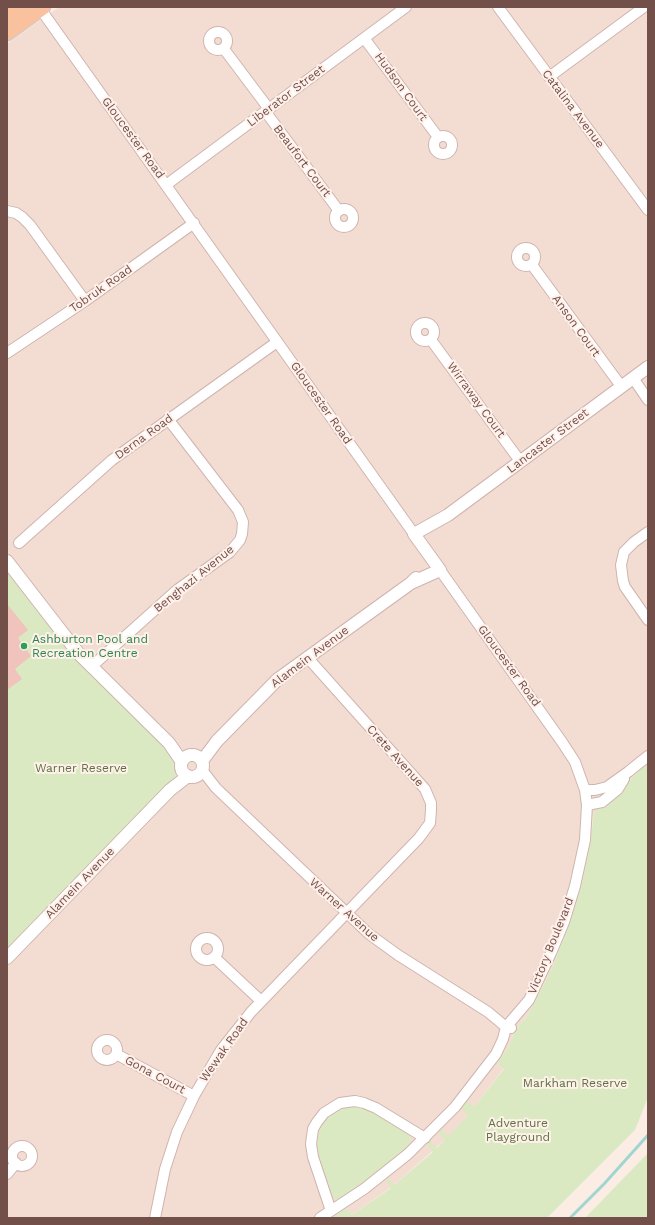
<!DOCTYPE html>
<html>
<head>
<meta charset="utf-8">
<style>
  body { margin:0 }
  #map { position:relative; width:655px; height:1225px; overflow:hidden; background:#fcede4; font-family:"Work Sans",sans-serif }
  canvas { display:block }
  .frame { position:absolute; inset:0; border:8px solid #734f4a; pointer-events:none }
</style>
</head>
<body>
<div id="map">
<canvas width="655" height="1225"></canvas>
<div class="frame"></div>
</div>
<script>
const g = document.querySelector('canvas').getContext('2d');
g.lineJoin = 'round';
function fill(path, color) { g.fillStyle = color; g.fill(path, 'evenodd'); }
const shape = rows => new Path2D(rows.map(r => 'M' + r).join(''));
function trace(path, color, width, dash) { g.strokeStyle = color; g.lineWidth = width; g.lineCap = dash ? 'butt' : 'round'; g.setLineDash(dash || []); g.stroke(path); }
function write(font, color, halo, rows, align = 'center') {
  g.font = font + ' "Work Sans",sans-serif'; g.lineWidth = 4; g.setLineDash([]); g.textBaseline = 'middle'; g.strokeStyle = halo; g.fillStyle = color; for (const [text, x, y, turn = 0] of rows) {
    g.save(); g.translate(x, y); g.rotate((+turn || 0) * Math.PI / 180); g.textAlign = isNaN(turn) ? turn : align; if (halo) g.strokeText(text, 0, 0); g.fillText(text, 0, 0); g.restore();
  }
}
fill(shape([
  [59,7,648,7,648,763,638,771,593,816,590,844,581,888,574,909,555,961,544,984,526,1018,515,1030,509,1046,497,1063,504,1068,468,1115,445,1140,394,1185,352,1215,347,1208,331,1218,7,1218,7,44]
]), '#f3ddd3');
fill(shape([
  [7,570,175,756,178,765,174,779,7,951],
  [648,763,648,1097,635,1130,547,1218,331,1218,347,1208,352,1215,391,1188,386,1181,388,1178,394,1185,433,1152,427,1145,430,1141,437,1148,445,1140,438,1133,441,1130,448,1136,468,1115,461,1109,467,1101,474,1107,504,1069,497,1063,509,1046,515,1030,526,1018,544,984,555,961,574,909,581,888,590,844,594,812],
  [354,1106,369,1109,409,1134,411,1139,410,1142,402,1152,367,1180,340,1198,335,1199,331,1196,317,1153,316,1146,317,1132,324,1120,332,1113,342,1108],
  [648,1153,648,1218,585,1218]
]), '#dbe9c3');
trace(shape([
  [570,1218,604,1184,648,1135]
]), '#9fd6d1', 3);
fill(shape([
  [7,604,28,630,18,638,31,656,15,669,22,679,7,690]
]), '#f0c4bc');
const minor = shape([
  [39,7,414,534],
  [498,7,648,210],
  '209 41a9 9 0 1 1 18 0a9 9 0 1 1-18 0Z',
  [364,38,438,137],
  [224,49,269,109],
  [549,77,644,7],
  [265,111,339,211],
  '434 145a9 9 0 1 1 18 0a9 9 0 1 1-18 0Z',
  [166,185,406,7],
  '335 218a9 9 0 1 1 18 0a9 9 0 1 1-18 0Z',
  [7,211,16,213,22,217,30,225,85,301],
  '517 257a9 9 0 1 1 18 0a9 9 0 1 1-18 0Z',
  [532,265,621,386],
  '416 332a9 9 0 1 1 18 0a9 9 0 1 1-18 0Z',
  [431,340,520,461],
  [7,353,85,301,194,223],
  [633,378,648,400],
  [648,532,634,542,624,552,621,565,623,581,625,587,648,620],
  [19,543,112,460,277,342],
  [91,667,177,590,230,552,240,540,242,534,243,522,238,510,168,419],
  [202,770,216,788,369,934,398,955,488,1012,506,1027,511,1028],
  [585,790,595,790,607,787,628,772,648,756],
  [587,805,602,802,618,789,624,779],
  '196 949a11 11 0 1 1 22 0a11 11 0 1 1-22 0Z',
  [214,957,261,1001],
  '97 1050a10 10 0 1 1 20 0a10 10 0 1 1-20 0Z',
  [116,1054,194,1096],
  '12 1156a10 10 0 1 1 20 0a10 10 0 1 1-20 0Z',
  [7,1174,16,1163],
  [331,1211,313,1157,311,1144,313,1129,317,1122,324,1113,340,1103,355,1101,364,1103,376,1108,425,1138],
  [155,1218,165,1169,177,1132,194,1096,221,1050,251,1012,419,838,430,823,431,810,431,803,425,789,307,657],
  [320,1218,364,1189,408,1154,455,1107,496,1054,503,1039,506,1027,529,1000,551,953,564,922,575,886,585,840,587,805,585,790,575,762,562,742,440,570]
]);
const tertiary = shape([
  [7,561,79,654,169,743,182,762],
  [411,583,440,570,414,534,448,515,648,367],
  '181 766a11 11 0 1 1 22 0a11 11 0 1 1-22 0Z',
  [202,761,217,741,278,679,411,583,416,578],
  [7,958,170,790,188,776]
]);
const primary = shape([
  [7,16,20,7],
  [7,33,43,7]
]);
trace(minor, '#cfb4ae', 12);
trace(tertiary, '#cfb4ae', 14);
trace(primary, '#d5cac9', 17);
trace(minor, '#fff', 10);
trace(tertiary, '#fff', 12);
trace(primary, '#f9c19e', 15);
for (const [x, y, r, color] of [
  [24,646,4,"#2e9e5b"]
]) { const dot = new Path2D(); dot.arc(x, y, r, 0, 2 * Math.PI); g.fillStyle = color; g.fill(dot); trace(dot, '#fff1ea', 1.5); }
write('12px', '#734f4a', '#fff1ea', [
  ["Hudson Court",401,87,54],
  ["Liberator Street",286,96,-37],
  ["Catalina Avenue",573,109,53],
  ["Gloucester Road",133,138,54],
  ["Beaufort Court",302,161,53],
  ["Tobruk Road",101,289,-35],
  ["Anson Court",576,326,54],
  ["Wirraway Court",476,400,54],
  ["Gloucester Road",321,403,55],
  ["Derna Road",144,437,-36],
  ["Lancaster Street",548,441,-37],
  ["Benghazi Avenue",194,579,-39],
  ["Alamein Avenue",310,657,-37],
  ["Gloucester Road",509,666,54],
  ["Crete Avenue",395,756,48],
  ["Alamein Avenue",80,883,-46],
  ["Warner Avenue",344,910,42],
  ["Victory Boulevard",551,946,-68],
  ["Wewak Road",224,1050,-55],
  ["Gona Court",155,1075,28]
]);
write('12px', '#27864d', '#fff1ea', [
  ["Ashburton Pool and",32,639],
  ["Recreation Centre",32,653]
], 'left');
write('12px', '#5b7340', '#fff1ea', [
  ["Warner Reserve",81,768],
  ["Markham Reserve",575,1083],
  ["Adventure",518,1123],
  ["Playground",518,1137]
]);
</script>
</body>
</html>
